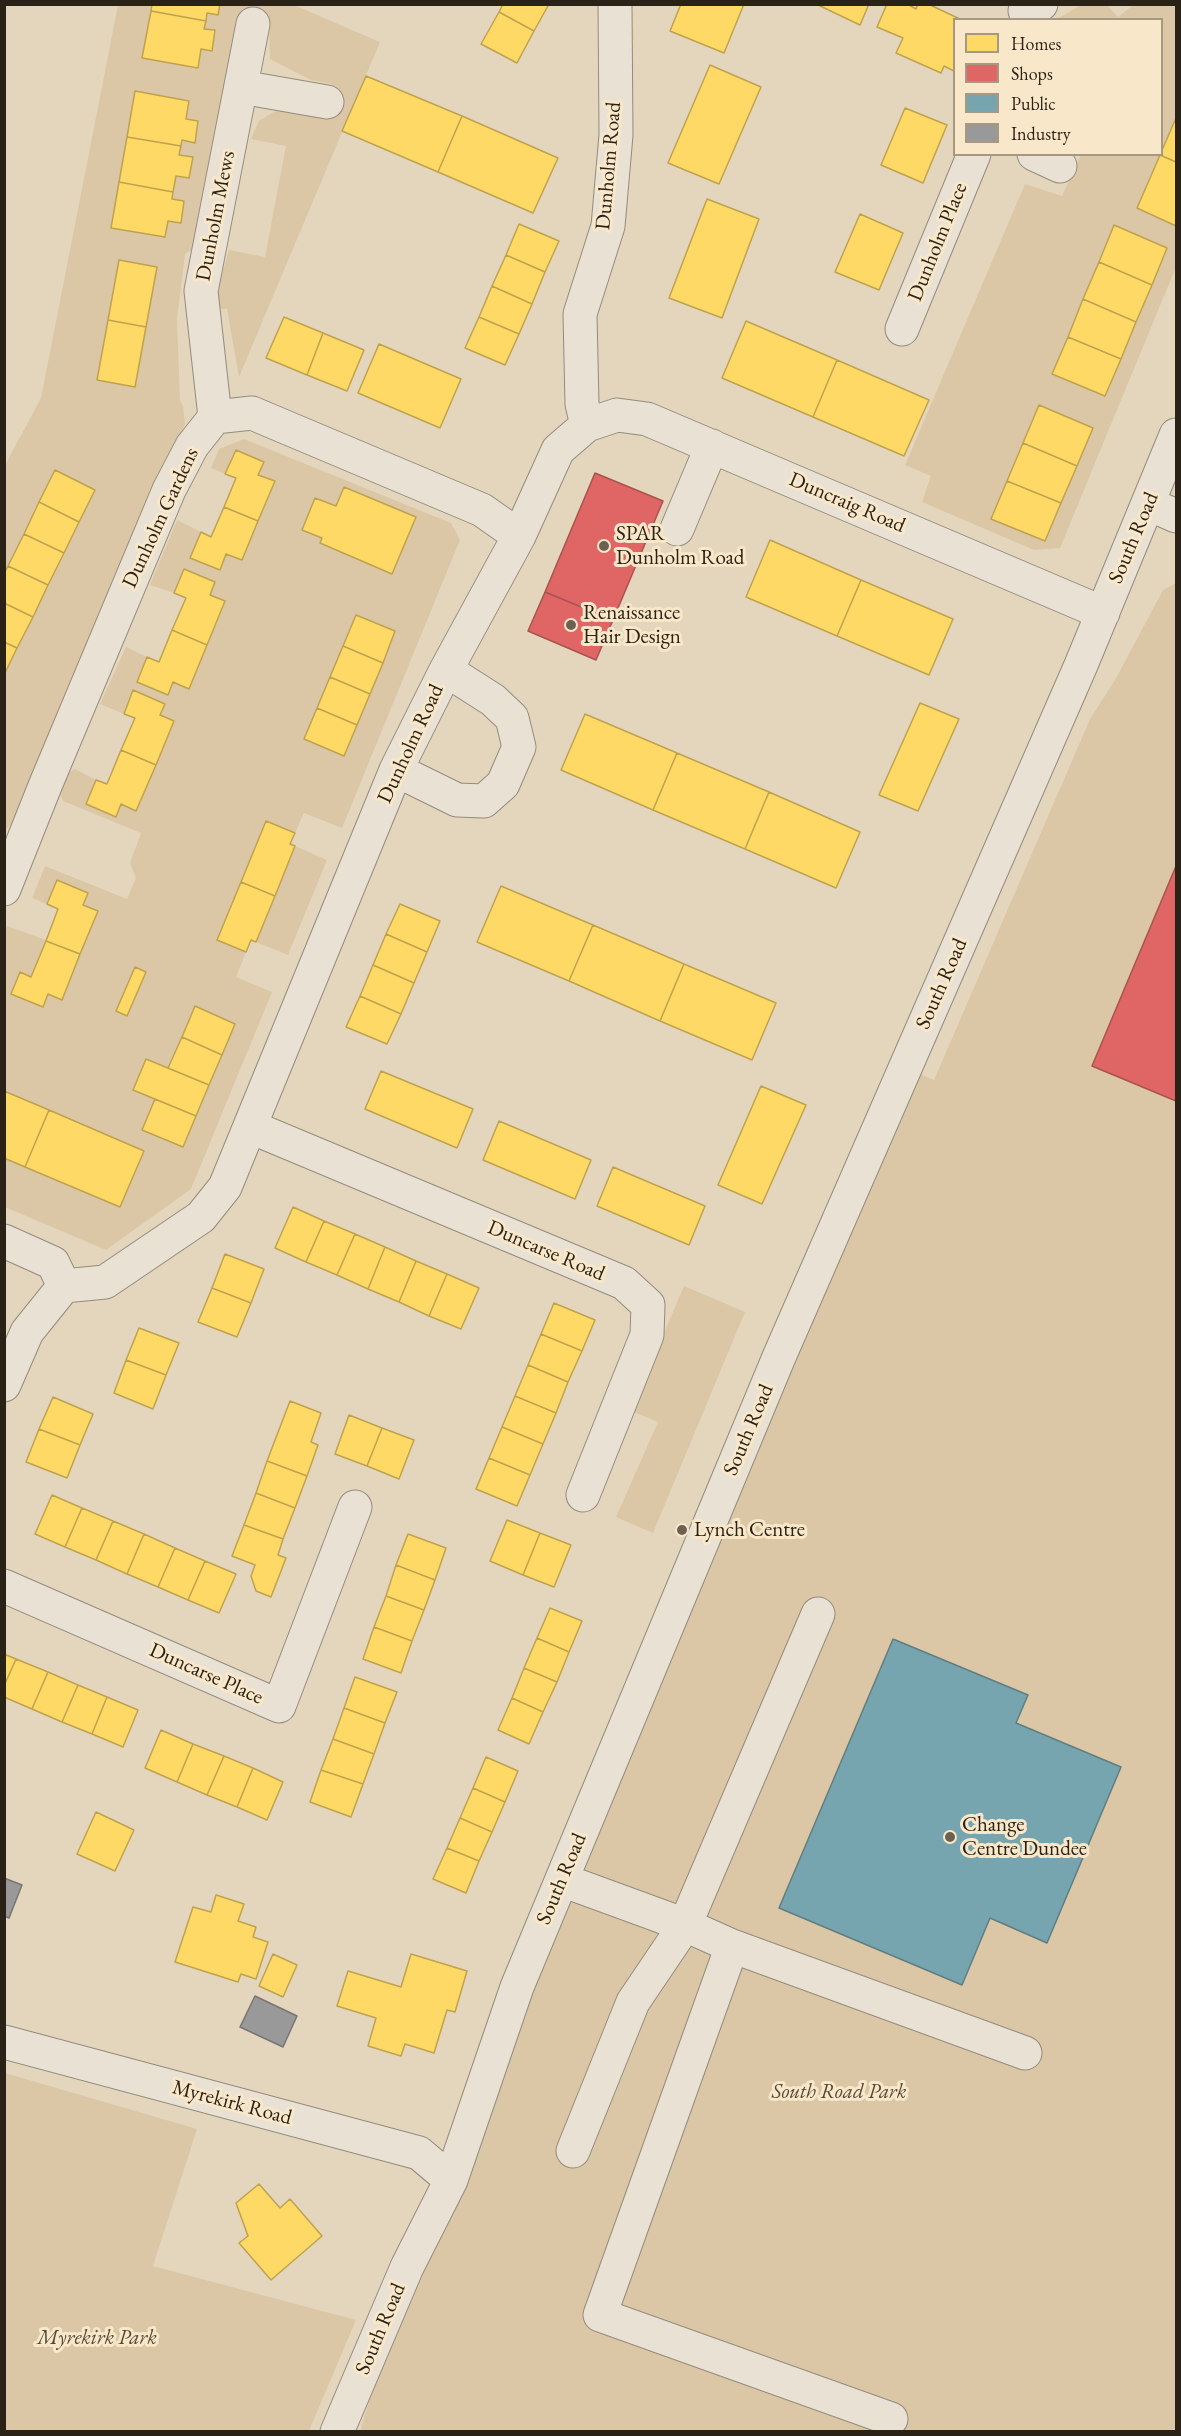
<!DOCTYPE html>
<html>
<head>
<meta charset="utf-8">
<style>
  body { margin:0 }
  #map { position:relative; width:1181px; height:2436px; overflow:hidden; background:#e4d6bd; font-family:"EB Garamond",serif }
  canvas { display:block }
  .frame { position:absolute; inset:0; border:6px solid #2b2217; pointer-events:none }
  .legend { position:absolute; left:953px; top:18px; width:210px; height:138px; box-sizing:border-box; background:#f8e7c9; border:2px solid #a69882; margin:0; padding:8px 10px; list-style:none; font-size:18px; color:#2b2217 }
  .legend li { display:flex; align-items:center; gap:12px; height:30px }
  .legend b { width:30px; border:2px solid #a69882 }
</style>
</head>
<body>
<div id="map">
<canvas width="1181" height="2436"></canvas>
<div class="frame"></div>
<ul class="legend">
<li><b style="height:16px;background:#ffd966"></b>Homes</li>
<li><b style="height:16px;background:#e06666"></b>Shops</li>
<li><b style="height:16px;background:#76a5af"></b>Public</li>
<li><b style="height:16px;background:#999"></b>Industry</li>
</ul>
</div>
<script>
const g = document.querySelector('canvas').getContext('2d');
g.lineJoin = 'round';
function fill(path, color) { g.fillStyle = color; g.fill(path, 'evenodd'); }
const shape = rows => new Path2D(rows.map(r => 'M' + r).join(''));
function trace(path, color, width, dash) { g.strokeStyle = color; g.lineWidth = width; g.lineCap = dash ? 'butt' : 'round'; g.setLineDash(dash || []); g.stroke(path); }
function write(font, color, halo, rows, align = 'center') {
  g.font = font + ' "EB Garamond",serif'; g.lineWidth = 6; g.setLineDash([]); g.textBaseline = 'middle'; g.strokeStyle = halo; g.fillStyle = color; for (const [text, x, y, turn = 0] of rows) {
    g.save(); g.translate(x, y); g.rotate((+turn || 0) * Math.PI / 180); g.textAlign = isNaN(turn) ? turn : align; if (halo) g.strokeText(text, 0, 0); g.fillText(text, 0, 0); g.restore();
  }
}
fill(shape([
  [118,5,294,5,380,42,239,377,227,309,217,309,219,283,229,250,265,257,286,146,251,139,259,121,277,110,326,118,332,84,311,80,270,59,269,27,195,248,185,254,177,319,180,401,183,406,185,424,161,474,19,816,5,830,4,467,41,398],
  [1081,5,1107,5,1118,17,1133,5,1176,5,1176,267,1060,548,1034,550,922,502,931,476,905,465,1025,184,1062,196,1081,155,1162,154,1162,20,1057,19],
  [244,439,451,523,460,540,342,828,304,813,290,844,327,860,288,955,251,940,236,977,272,992,191,1189,106,1250,5,1207,5,932,7,926,46,940,58,909,32,898,45,866,127,899,136,878,130,863,141,833,63,801,59,791,66,774,75,769,96,780,86,804,116,817,121,804,136,810,174,721,160,715,165,704,134,691,124,714,100,704,126,647,147,657,137,682,168,694,173,682,189,689,225,602,210,595,215,582,184,569,174,593,150,585,177,520,201,532,191,557,226,554,242,560,275,482,258,475,236,450,225,474,211,468,219,449],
  [1176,583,1176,866,1092,1066,1176,1101,1176,2431,360,2432,407,2267,905,1068,934,1080,1090,719,1115,680,1163,590],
  [684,1286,745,1312,653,1533,616,1517,658,1422,631,1411],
  [5,2073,197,2129,153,2266,356,2320,309,2431,5,2431]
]), '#dbc7a6');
const homes = shape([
  [152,4,220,4,218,15,207,13,206,21,151,11,152,4],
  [503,4,549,4,534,31,499,12,503,4],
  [681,4,744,4,724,53,670,31,681,4],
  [816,4,869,4,860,25,816,4],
  [887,4,907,4,916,9,918,4,928,4,962,20,954,20,954,71,944,66,941,73,896,53,903,38,877,27,887,4],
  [151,11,206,21,204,29,215,30,212,51,201,49,198,68,142,58,151,11],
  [499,12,534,31,517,63,481,44,499,12],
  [710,65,761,87,719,184,668,163,710,65],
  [366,76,462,116,438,172,342,131,366,76],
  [135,91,189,101,186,119,198,121,195,143,182,140,181,146,127,137,135,91],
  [905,108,947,125,923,183,881,165,905,108],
  [462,116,558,158,533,213,438,172,462,116],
  [1176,118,1176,162,1160,155,1176,118],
  [127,137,181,146,179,155,193,157,189,178,176,176,173,192,119,182,127,137],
  [1160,155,1176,162,1176,226,1137,208,1160,155],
  [119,182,173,192,172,199,184,201,181,223,168,221,165,237,111,228,119,182],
  [707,199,759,219,722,318,669,298,707,199],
  [860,214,903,233,879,290,835,272,860,214],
  [519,224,559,241,545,272,506,255,519,224],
  [1114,225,1167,248,1152,285,1099,262,1114,225],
  [506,255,545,272,532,304,492,286,506,255],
  [119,260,157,267,146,327,108,320,119,260],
  [1099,262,1152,285,1136,322,1083,299,1099,262],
  [492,286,532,304,519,334,479,317,492,286],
  [1083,299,1136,322,1121,359,1068,337,1083,299],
  [284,317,323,333,307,375,266,358,284,317],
  [479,317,519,334,505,365,465,348,479,317],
  [108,320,146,327,135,387,97,380,108,320],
  [746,321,837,360,813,417,722,378,746,321],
  [323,333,364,350,347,391,307,375,323,333],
  [1068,337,1121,359,1105,396,1052,374,1068,337],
  [379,344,461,379,440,428,358,393,379,344],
  [837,360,929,400,904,456,813,417,837,360],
  [1039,405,1093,428,1077,466,1023,443,1039,405],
  [1023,443,1077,466,1061,503,1007,481,1023,443],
  [236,450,264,462,258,475,275,481,258,521,224,507,236,478,225,474,236,450],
  [55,470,95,490,79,522,39,502,55,470],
  [1007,481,1061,503,1045,541,991,519,1007,481],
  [344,487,416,517,392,574,320,543,322,538,302,530,315,498,336,506,344,487],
  [39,502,79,522,64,553,24,534,39,502],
  [224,507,258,521,242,560,226,554,220,570,190,558,201,532,211,537,224,507],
  [24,534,64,553,48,585,8,566,24,534],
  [770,540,861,580,837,636,746,597,770,540],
  [8,566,48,585,33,617,4,603,4,574,8,566],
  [184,569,215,582,210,595,225,601,207,645,172,630,186,598,174,593,184,569],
  [861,580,953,619,929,675,837,636,861,580],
  [4,603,33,617,17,648,4,642,4,603],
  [356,615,395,631,383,663,343,646,356,615],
  [172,630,207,645,189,689,173,682,168,695,137,682,147,657,159,662,172,630],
  [4,642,17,648,4,675,4,642],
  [343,646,383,663,370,694,330,677,343,646],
  [330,677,370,694,357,725,317,708,330,677],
  [133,690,165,704,160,715,174,721,156,765,121,750,135,718,124,714,133,690],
  [920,703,959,719,918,811,879,795,920,703],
  [317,708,357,725,344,756,304,739,317,708],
  [585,714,677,753,653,810,561,770,585,714],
  [121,750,156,765,136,811,121,804,116,817,86,804,96,780,107,784,121,750],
  [677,753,769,792,745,849,653,810,677,753],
  [769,792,860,832,836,888,745,849,769,792],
  [266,821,295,833,290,844,295,846,275,896,241,882,266,821],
  [57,880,88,893,83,905,98,911,80,954,46,941,58,909,47,904,57,880],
  [241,882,275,896,256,942,251,940,246,952,217,940,241,882],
  [501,886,593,925,569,981,477,942,501,886],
  [400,904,440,921,427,952,386,934,400,904],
  [593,925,684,964,660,1021,569,981,593,925],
  [386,934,427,952,414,983,373,965,386,934],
  [46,941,80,954,62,1000,48,994,43,1007,11,994,20,972,31,977,46,941],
  [684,964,776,1003,752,1060,660,1021,684,964],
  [373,965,414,983,401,1014,360,996,373,965],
  [135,967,146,972,127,1016,116,1011,135,967],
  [360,996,401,1014,387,1044,346,1027,360,996],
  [195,1006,235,1024,222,1055,182,1037,195,1006],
  [182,1037,222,1055,209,1085,168,1068,182,1037],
  [146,1059,209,1085,196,1116,133,1090,146,1059],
  [381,1071,473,1109,457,1148,365,1109,381,1071],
  [761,1086,806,1105,762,1204,718,1185,761,1086],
  [4,1091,49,1110,25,1167,4,1158,4,1091],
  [155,1099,196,1116,183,1147,142,1130,155,1099],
  [49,1110,144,1151,120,1207,25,1167,49,1110],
  [499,1121,591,1160,575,1199,483,1160,499,1121],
  [613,1167,705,1206,689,1245,597,1206,613,1167],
  [293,1207,324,1221,306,1262,275,1248,293,1207],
  [324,1221,355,1234,337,1275,306,1262,324,1221],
  [355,1234,385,1247,368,1289,337,1275,355,1234],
  [385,1247,416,1261,399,1302,368,1289,385,1247],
  [225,1254,264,1269,251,1303,212,1288,225,1254],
  [416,1261,447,1274,429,1316,399,1302,416,1261],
  [447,1274,479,1288,461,1329,429,1316,447,1274],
  [212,1288,251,1303,237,1337,198,1322,212,1288],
  [554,1303,595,1320,582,1351,541,1334,554,1303],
  [139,1328,179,1343,166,1375,126,1360,139,1328],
  [541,1334,582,1351,568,1382,528,1365,541,1334],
  [126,1360,166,1375,153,1409,114,1393,126,1360],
  [528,1365,568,1382,556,1413,515,1396,528,1365],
  [515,1396,556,1413,543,1444,502,1427,515,1396],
  [53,1397,93,1414,80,1445,39,1429,53,1397],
  [290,1401,321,1413,311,1442,318,1445,307,1476,267,1461,290,1401],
  [349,1415,382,1428,367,1466,335,1454,349,1415],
  [502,1427,543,1444,530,1475,489,1458,502,1427],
  [382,1428,414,1440,399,1479,367,1466,382,1428],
  [39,1429,80,1445,67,1478,26,1462,39,1429],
  [489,1458,530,1475,517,1506,476,1489,489,1458],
  [267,1461,307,1476,295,1508,256,1493,267,1461],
  [256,1493,295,1508,283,1539,244,1525,256,1493],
  [52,1495,82,1508,65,1547,35,1534,52,1495],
  [82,1508,113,1521,96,1560,65,1547,82,1508],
  [507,1520,540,1533,523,1575,490,1561,507,1520],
  [113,1521,144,1534,127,1574,96,1560,113,1521],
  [244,1525,283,1539,278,1555,286,1558,271,1597,256,1591,251,1576,255,1565,232,1556,244,1525],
  [540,1533,571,1545,554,1587,523,1575,540,1533],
  [144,1534,175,1548,158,1587,127,1574,144,1534],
  [408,1534,446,1548,435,1580,396,1565,408,1534],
  [175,1548,205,1561,188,1600,158,1587,175,1548],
  [205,1561,236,1574,219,1613,188,1600,205,1561],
  [396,1565,435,1580,424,1610,386,1596,396,1565],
  [386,1596,424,1610,412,1641,374,1627,386,1596],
  [550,1608,582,1621,569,1652,537,1638,550,1608],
  [374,1627,412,1641,401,1673,363,1659,374,1627],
  [537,1638,569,1652,557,1682,524,1668,537,1638],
  [4,1654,16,1659,4,1686,4,1654],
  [16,1659,48,1672,32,1709,4,1697,4,1686,16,1659],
  [524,1668,557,1682,543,1712,512,1698,524,1668],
  [48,1672,78,1685,62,1722,32,1709,48,1672],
  [355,1677,397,1692,385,1723,344,1708,355,1677],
  [78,1685,107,1697,92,1734,62,1722,78,1685],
  [107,1697,138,1710,123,1747,92,1734,107,1697],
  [512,1698,543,1712,529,1744,498,1730,512,1698],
  [344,1708,385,1723,374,1754,333,1739,344,1708],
  [161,1730,193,1744,177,1782,145,1768,161,1730],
  [333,1739,374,1754,363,1784,321,1770,333,1739],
  [193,1744,224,1756,207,1795,177,1782,193,1744],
  [224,1756,253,1768,237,1807,207,1795,224,1756],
  [486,1757,518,1771,505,1802,473,1788,486,1757],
  [253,1768,283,1782,267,1820,237,1807,253,1768],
  [321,1770,363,1784,351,1817,310,1802,321,1770],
  [473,1788,505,1802,492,1832,460,1818,473,1788],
  [96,1812,134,1830,115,1871,77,1854,96,1812],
  [460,1818,492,1832,479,1861,447,1848,460,1818],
  [447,1848,479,1861,466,1893,433,1879,447,1848],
  [216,1895,244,1904,238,1921,256,1927,253,1937,268,1942,256,1979,241,1974,238,1982,175,1962,193,1907,211,1912,216,1895],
  [273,1954,297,1965,283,1997,259,1986,273,1954],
  [411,1954,467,1971,455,2012,447,2010,434,2053,405,2044,401,2056,368,2046,376,2018,337,2006,348,1971,401,1987,411,1954],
  [259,2184,280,2208,290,2199,322,2236,271,2280,239,2243,248,2236,236,2203,259,2184]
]);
fill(homes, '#ffd966');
trace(homes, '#bfa24e', 1.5);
const shops = shape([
  [595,473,663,501,613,620,545,592,595,473],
  [545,592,613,620,596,660,528,631,545,592],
  [1176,866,1176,1101,1092,1066,1176,866]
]);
fill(shops, '#e06666');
trace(shops, '#aa524e', 1.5);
const public = shape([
  [893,1639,1028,1695,1016,1723,1121,1767,1047,1943,990,1918,962,1985,779,1908,893,1639]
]);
fill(public, '#76a5af');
trace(public, '#607e81', 1.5);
const industry = shape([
  [4,1878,22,1885,9,1918,4,1916,4,1878],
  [255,1996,297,2016,283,2047,240,2027,255,1996]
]);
fill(industry, '#999');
trace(industry, '#787572', 1.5);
const minor = shape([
  [1025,11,1041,4],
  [241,87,327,102],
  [1034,154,1060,166],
  [902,329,974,154],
  [215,417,201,291,253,24],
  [587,425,582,404,580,314,608,226,616,135,615,4],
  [1149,504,1176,516],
  [677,529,712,446],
  [396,770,457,800,484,801,503,784,519,747,512,718,493,700,446,670],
  [4,889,45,786,169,490,192,446,215,417,252,413,482,510,519,536],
  [251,1127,624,1283,648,1305,647,1335,583,1495],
  [4,1241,53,1263,64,1286],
  [4,1385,27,1332,64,1286,105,1282,201,1217,225,1187,396,770,446,670,519,536,558,450,587,425,617,415,647,419,1103,613],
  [4,1586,279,1706,355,1507],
  [562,1880,685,1925,732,1946,600,2315,891,2419],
  [732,1946,1025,2053],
  [4,2042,419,2153,451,2180],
  [573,2151,633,2002,685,1925,818,1614],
  [337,2432,407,2267,451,2180,517,1987,779,1357,1081,665,1176,435]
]);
trace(minor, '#948b7c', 35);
trace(minor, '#e8e1d4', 33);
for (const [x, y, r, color] of [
  [604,546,6,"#6c6151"],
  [571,625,6,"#6c6151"],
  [682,1530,6,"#6c6151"],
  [950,1837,6,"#6c6151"]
]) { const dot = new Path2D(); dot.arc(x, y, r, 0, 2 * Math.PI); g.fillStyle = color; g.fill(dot); trace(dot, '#f8e7c9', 2); }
write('21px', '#2b2217', '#f8e7c9', [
  ["Dunholm Road",609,166,-85],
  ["Dunholm Mews",216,216,-79],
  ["Dunholm Place",938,242,-68],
  ["Duncraig Road",847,503,23],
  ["Dunholm Gardens",161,518,-65],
  ["South Road",1134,538,-67],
  ["Dunholm Road",411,744,-65],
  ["South Road",942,984,-66],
  ["Duncarse Road",546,1251,23],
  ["South Road",749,1430,-67],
  ["Duncarse Place",206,1674,24],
  ["South Road",562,1879,-67],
  ["Myrekirk Road",232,2103,15],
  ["South Road",381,2329,-67]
]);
write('21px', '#2b2217', '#f8e7c9', [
  ["SPAR",616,534],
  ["Dunholm Road",616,558],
  ["Renaissance",583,613],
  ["Hair Design",583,637],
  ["Lynch Centre",694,1530],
  ["Change",962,1825],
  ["Centre Dundee",962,1849]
], 'left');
write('italic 21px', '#554836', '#f8e7c9', [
  ["South Road Park",839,2092],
  ["Myrekirk Park",97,2338]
]);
</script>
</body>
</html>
